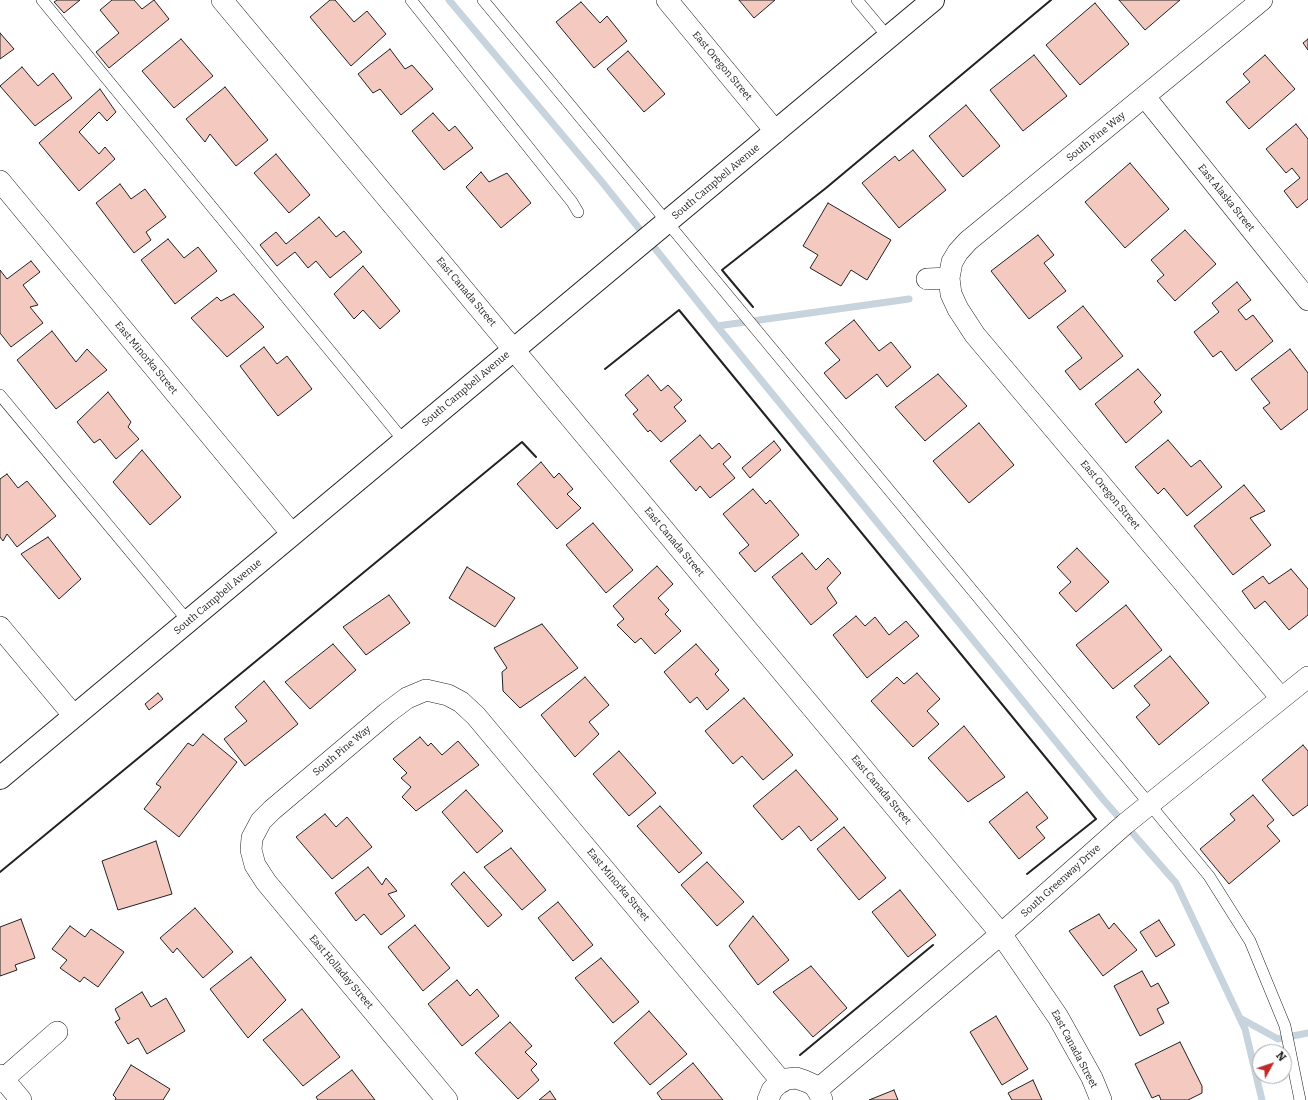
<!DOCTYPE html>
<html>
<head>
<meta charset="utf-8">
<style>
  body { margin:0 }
  #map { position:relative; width:1308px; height:1100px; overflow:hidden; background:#fff; font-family:Bitter,serif }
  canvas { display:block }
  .north { position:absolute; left:1252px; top:1044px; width:40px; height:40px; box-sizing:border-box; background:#fff; border:1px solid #a7a7a7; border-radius:50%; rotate:50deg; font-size:11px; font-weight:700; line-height:16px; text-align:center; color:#222 }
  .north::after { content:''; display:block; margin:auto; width:14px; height:18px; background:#c62828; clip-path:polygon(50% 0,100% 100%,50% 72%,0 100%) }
</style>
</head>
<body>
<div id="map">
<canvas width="1308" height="1100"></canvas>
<div class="north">N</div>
</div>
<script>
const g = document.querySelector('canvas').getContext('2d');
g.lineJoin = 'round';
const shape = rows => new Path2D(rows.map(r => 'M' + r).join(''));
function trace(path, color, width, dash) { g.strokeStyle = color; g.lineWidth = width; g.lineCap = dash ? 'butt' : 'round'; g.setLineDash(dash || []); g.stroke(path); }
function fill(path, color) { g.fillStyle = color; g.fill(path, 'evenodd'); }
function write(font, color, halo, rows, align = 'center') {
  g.font = font + ' Bitter,serif'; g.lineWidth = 3; g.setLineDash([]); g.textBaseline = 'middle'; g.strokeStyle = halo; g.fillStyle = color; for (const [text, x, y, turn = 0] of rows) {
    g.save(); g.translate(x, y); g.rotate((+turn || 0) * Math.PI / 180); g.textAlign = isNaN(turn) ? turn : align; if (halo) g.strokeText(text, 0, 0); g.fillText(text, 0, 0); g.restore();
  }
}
trace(shape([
  [449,0,602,182,717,326,1102,798,1176,883,1245,1029,1262,1100],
  [717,326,909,299],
  [1240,1018,1278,1039,1308,1033]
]), '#c7d3dd', 7);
const building = shape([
  [57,0,80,0,64,13,54,2,57,0],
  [112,0,134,0,142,9,154,0,169,19,109,68,96,52,119,33,100,10,112,0],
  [330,0,335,0,354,22,367,11,386,34,351,66,310,17,330,0],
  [739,0,775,0,754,18,739,0],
  [1119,0,1180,0,1145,30,1119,0],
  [581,2,600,23,607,16,627,41,594,68,556,22,581,2],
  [1095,3,1129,44,1080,85,1046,45,1095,3],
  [0,33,14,49,0,59,0,33],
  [181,39,213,76,174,108,142,71,181,39],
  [1308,39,1308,50,1303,43,1308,39],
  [390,49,405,69,412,65,433,89,401,115,380,89,373,93,358,74,390,49],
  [628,51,665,94,644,112,607,69,628,51],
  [1034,55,1067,96,1023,131,990,90,1034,55],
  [1265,55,1295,89,1249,129,1226,102,1250,82,1243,74,1265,55],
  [22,67,38,86,53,73,72,98,35,126,0,86,22,67],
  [225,87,268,140,236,166,210,134,205,142,186,119,225,87],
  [100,89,116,112,107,121,99,112,79,132,99,154,105,147,115,159,79,191,39,143,100,89],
  [966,105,1000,146,963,177,929,136,966,105],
  [433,113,449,131,455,126,473,148,444,170,412,131,433,113],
  [1296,124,1308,139,1308,199,1297,208,1284,191,1300,178,1292,168,1286,173,1266,149,1296,124],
  [913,150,946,190,899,228,862,183,895,156,899,161,913,150],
  [276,154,310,195,289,213,254,173,276,154],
  [1130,163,1169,209,1125,248,1085,202,1130,163],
  [481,172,489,182,507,173,531,203,501,228,466,187,481,172],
  [120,184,131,199,145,189,166,217,146,232,151,240,134,253,96,203,120,184],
  [828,203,891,240,867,280,851,270,841,286,810,268,818,255,803,246,828,203],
  [319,217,336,237,344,231,362,252,330,278,316,261,308,268,295,252,277,266,260,245,276,232,286,244,319,217],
  [1185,230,1216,264,1175,301,1157,281,1164,275,1151,260,1185,230],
  [1038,235,1054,255,1044,263,1066,291,1029,319,991,271,1038,235],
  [168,239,184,258,198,247,217,271,175,304,141,260,168,239],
  [31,261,40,272,23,285,38,305,30,307,43,323,11,347,0,333,0,270,7,279,31,261],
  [363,266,400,311,380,329,363,310,354,319,334,294,363,266],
  [1237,282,1251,300,1238,310,1246,320,1253,315,1273,341,1236,371,1221,351,1213,357,1194,332,1219,312,1212,303,1237,282],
  [234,294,264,327,227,357,191,318,217,297,221,301,234,294],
  [1083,306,1123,356,1080,390,1065,371,1082,358,1057,327,1083,306],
  [854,320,879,351,891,342,911,367,887,387,877,374,846,399,824,373,840,360,825,343,854,320],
  [52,331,76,362,87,349,107,370,56,409,17,360,52,331],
  [264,347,277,364,287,356,312,389,278,416,240,366,264,347],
  [1290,349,1308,373,1308,409,1281,430,1263,408,1270,403,1251,379,1290,349],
  [1138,369,1161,395,1154,402,1162,412,1126,443,1095,404,1138,369],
  [938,374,967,406,925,441,895,407,938,374],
  [648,375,661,391,668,385,682,400,674,407,686,421,661,442,650,430,648,432,633,414,638,410,625,395,648,375],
  [108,392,131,422,128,427,139,439,116,459,100,439,94,443,77,422,108,392],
  [979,423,1014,465,969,503,933,461,979,423],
  [700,435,712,449,719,443,731,457,723,464,735,478,710,498,700,486,696,491,670,461,700,435],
  [1168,440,1191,467,1200,460,1222,487,1187,516,1164,488,1158,494,1135,467,1168,440],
  [774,441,781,450,750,478,742,468,774,441],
  [142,450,181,497,150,525,113,482,142,450],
  [541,462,554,478,559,473,573,489,567,494,581,508,557,529,517,484,541,462],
  [7,474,18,488,27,481,56,516,17,547,7,534,3,541,0,537,0,479,7,474],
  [1244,485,1265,511,1250,518,1271,545,1233,575,1194,526,1244,485],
  [753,489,766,504,770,500,799,535,755,572,739,553,749,545,723,514,753,489],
  [593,523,633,570,606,593,566,545,593,523],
  [48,537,81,579,59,599,21,554,48,537],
  [1077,548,1109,582,1076,612,1059,593,1071,582,1057,567,1077,548],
  [802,553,816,570,828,558,841,573,827,588,837,603,811,625,772,577,802,553],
  [657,566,673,584,658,598,669,610,665,614,681,631,655,654,641,638,635,643,617,625,624,619,613,606,657,566],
  [467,567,515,598,495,627,449,598,467,567],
  [1291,569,1308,589,1308,615,1289,630,1265,601,1255,609,1242,591,1263,576,1269,584,1291,569],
  [389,595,410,623,366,655,343,627,389,595],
  [1126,605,1162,650,1113,689,1076,645,1126,605],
  [856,616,865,626,875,617,889,635,906,621,919,636,867,678,833,635,856,616],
  [542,624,578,668,520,708,503,691,502,672,507,668,494,648,542,624],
  [333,644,356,670,310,709,285,682,333,644],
  [696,644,719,670,715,674,729,690,707,710,697,697,690,703,664,672,696,644],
  [1170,656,1209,703,1159,745,1136,717,1150,705,1134,686,1170,656],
  [917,673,940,699,927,711,939,724,913,747,871,701,897,677,904,684,917,673],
  [585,677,609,705,589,722,599,734,575,757,541,715,585,677],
  [264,681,298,724,245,766,224,739,247,721,235,707,264,681],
  [158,693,163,699,149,710,145,704,158,693],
  [744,698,793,755,763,780,742,756,733,764,705,731,744,698],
  [964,726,1005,777,968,802,928,758,964,726],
  [203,734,237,762,179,837,144,809,161,787,156,784,188,743,193,746,203,734],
  [420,737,428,746,431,743,442,755,458,741,479,765,416,811,402,797,411,787,401,778,407,773,393,759,420,737],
  [1303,745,1308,751,1308,805,1293,816,1262,780,1303,745],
  [619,751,656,793,629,816,593,774,619,751],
  [796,770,838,819,811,841,799,826,782,840,753,806,796,770],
  [466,790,503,831,477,853,442,812,466,790],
  [1027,792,1048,818,1036,827,1045,838,1019,859,989,822,1027,792],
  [1253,795,1274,820,1267,826,1280,841,1229,884,1200,849,1235,820,1230,814,1253,795],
  [660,806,702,853,679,873,637,826,660,806],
  [325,814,336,827,347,817,372,847,332,879,296,837,325,814],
  [844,827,886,878,859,900,817,849,844,827],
  [156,841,172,894,118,910,102,861,156,841],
  [511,848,546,890,522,910,484,867,511,848],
  [707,862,744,902,717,926,681,885,707,862],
  [368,867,382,885,386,878,397,891,388,894,405,916,381,935,364,914,356,921,335,893,368,867],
  [464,872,502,915,488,927,451,884,464,872],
  [900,890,936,935,908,957,872,912,900,890],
  [558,902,593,945,573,961,538,918,558,902],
  [195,908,233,952,203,978,177,948,173,953,160,938,195,908],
  [1099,914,1109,929,1114,923,1137,950,1103,976,1069,931,1099,914],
  [753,916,789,960,758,985,729,946,753,916],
  [21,919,35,958,15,965,17,970,0,976,0,927,21,919],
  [1159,920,1175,945,1156,957,1140,932,1159,920],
  [415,925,450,968,423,991,388,947,415,925],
  [70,926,85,937,91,929,124,952,98,987,84,977,80,982,60,968,67,960,52,949,70,926],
  [251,957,286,1000,248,1038,210,989,251,957],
  [601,958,639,1002,613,1023,575,978,601,958],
  [811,966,847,1008,813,1037,773,992,811,966],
  [1142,971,1151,987,1158,983,1169,1003,1157,1009,1164,1023,1140,1036,1114,986,1142,971],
  [457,980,470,996,477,989,499,1016,462,1046,428,1004,457,980],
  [142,992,151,1007,166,998,185,1031,147,1054,138,1038,128,1044,115,1022,120,1019,115,1009,142,992],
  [302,1009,340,1057,303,1086,263,1040,302,1009],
  [649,1011,687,1054,650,1085,614,1043,649,1011],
  [996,1016,1028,1069,1002,1085,970,1032,996,1016],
  [510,1022,532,1046,525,1052,537,1064,531,1070,539,1080,518,1099,475,1053,510,1022],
  [1180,1042,1202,1086,1202,1093,1188,1100,1161,1100,1159,1095,1152,1098,1135,1064,1180,1042],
  [693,1063,723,1100,662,1100,657,1093,693,1063],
  [131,1065,170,1089,163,1100,115,1100,116,1098,113,1095,131,1065],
  [352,1070,375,1100,318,1100,316,1097,352,1070],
  [1033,1080,1042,1100,1012,1100,1008,1093,1033,1080],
  [894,1090,898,1100,869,1100,894,1090],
  [550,1091,556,1100,539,1100,550,1091]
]);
fill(building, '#f3c9c0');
trace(building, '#222', 1);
const lane = shape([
  [42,0,404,441],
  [411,0,572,202,578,212],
  [483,0,1209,876,1250,941,1285,1026,1300,1100],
  [857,0,888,37],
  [0,395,188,621]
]);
const street = shape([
  [222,0,1001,934,1058,1017,1092,1078,1101,1100],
  [667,0,776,132],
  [1262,0,968,241,958,252,952,262,949,278,951,294,958,309,975,335,1281,698],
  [1145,97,1308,300],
  [0,181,292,534],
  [927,279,949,278],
  [0,627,74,716],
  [0,1075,21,1100],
  [0,1082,57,1032],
  [817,1090,1001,934,1125,824,1308,677],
  [447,1100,266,882,255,865,251,850,252,838,261,821,272,810,387,713,407,698,426,690,448,695,461,702,476,716,782,1082],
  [768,1100,772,1090,779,1083,787,1079,796,1078,805,1081,814,1085,819,1093,822,1100]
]);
const primary = shape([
  [0,778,933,0]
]);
trace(lane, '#222', 12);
trace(street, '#222', 22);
trace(primary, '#222', 24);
trace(lane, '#fff', 11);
trace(street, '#fff', 21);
trace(primary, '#fff', 22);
trace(shape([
  [753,307,722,270,826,188,1051,0],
  [605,369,679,310,1096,819,1027,874],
  [0,872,522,442,536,457],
  [800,1055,933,945]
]), '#222', 2);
write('10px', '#222', '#fff', [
  ["East Oregon Street",722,66,50],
  ["South Pine Way",1096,137,-39],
  ["South Campbell Avenue",716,182,-40],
  ["East Alaska Street",1226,198,51],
  ["East Canada Street",466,292,50],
  ["East Minorka Street",146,358,50],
  ["South Campbell Avenue",466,389,-40],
  ["East Oregon Street",1110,495,50],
  ["East Canada Street",674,542,50],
  ["South Campbell Avenue",218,597,-40],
  ["South Pine Way",342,751,-40],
  ["East Canada Street",881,790,50],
  ["South Greenway Drive",1061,881,-42],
  ["East Minorka Street",618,885,50],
  ["East Holladay Street",341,972,50],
  ["East Canada Street",1074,1049,62]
]);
</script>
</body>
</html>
